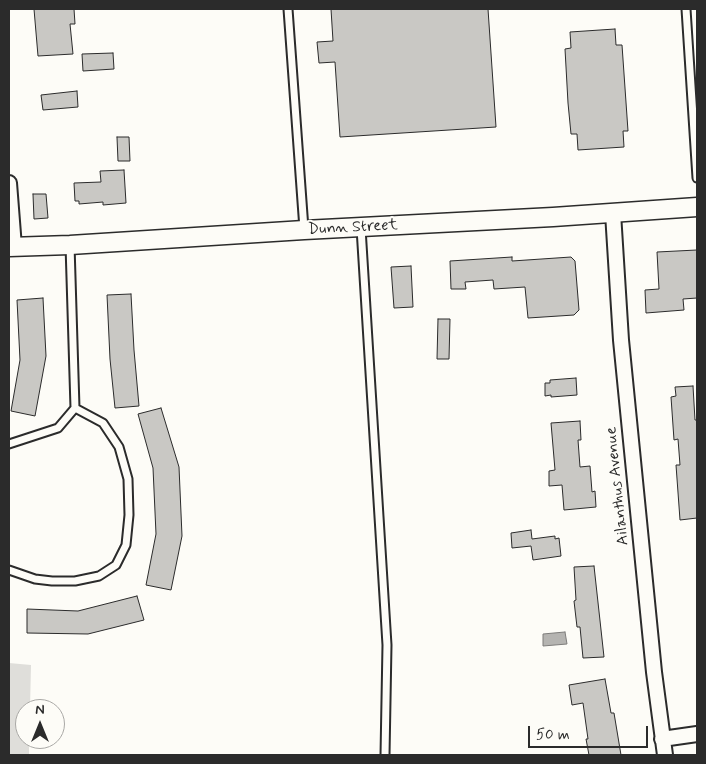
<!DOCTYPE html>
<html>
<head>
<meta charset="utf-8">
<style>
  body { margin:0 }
  #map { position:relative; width:706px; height:764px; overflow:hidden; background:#fdfcf7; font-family:Mynerve,sans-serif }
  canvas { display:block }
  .frame { position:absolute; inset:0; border:10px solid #2b2b2b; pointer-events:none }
  .north { position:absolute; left:15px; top:699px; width:50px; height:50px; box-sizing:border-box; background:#fdfcf7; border:1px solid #a9a8a5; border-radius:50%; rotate:0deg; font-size:14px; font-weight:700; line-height:20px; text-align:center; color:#2b2b2b }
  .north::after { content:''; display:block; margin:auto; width:18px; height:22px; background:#2b2b2b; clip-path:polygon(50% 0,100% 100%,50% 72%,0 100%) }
  .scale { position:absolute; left:528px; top:726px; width:120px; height:22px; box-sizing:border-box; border:2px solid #2b2b2b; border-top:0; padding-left:6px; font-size:15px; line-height:18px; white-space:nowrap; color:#2b2b2b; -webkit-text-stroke:4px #fdfcf7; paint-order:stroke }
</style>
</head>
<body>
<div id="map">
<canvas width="706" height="764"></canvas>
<div class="frame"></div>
<div class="north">N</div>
<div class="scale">50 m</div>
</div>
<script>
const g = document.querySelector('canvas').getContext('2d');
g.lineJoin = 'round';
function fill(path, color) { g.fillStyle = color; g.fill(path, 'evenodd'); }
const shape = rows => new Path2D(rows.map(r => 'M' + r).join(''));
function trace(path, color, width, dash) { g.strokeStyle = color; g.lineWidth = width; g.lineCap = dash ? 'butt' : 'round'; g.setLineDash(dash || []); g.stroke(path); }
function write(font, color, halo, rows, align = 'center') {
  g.font = font + ' Mynerve,sans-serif'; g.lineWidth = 4; g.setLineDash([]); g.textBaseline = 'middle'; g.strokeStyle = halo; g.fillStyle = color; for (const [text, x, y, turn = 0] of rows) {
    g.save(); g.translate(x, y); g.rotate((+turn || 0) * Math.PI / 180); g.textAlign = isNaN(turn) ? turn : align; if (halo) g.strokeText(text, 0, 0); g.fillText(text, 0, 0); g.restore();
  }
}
fill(shape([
  [9,663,31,665,30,709,25,709,25,739,29,739,29,755,9,755]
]), '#dfdeda');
const water = shape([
  [565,632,567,644,543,646,543,634,565,632]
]);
fill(water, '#b5b4b1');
trace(water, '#7e7d7b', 1);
const building = shape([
  [34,9,74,9,75,24,70,24,73,54,38,56,34,9],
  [331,9,488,9,496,127,340,137,335,62,319,63,317,42,333,41,331,9],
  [615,29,616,45,622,45,628,131,623,131,624,147,578,150,577,134,571,134,568,103,565,49,571,48,570,32,615,29],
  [113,53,114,69,83,71,82,54,113,53],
  [77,91,78,107,43,110,41,95,77,91],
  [117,137,129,137,130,161,118,161,117,137],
  [124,170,126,203,103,205,103,202,79,204,79,201,75,201,74,183,101,182,100,171,124,170],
  [33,194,46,194,48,218,34,219,33,194],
  [697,250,697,298,683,299,684,310,646,313,645,290,659,289,657,252,697,250],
  [512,257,512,261,571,257,575,261,579,310,574,315,528,318,525,287,494,289,493,280,465,282,466,289,451,289,450,261,512,257],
  [411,266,413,307,394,308,391,267,411,266],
  [131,294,134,350,139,406,115,408,110,359,107,295,131,294],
  [43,298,46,356,35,416,11,411,20,360,17,300,43,298],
  [438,319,450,319,449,359,437,359,438,319],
  [576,378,577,395,551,397,551,395,545,396,545,383,550,383,550,380,576,378],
  [693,386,695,420,697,420,697,518,680,520,676,465,680,465,678,439,674,440,671,397,676,396,675,387,693,386],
  [161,408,179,467,182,536,171,590,146,585,156,534,153,468,138,414,161,408],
  [580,421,581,440,578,440,580,467,590,466,592,492,595,491,596,507,564,510,562,485,549,486,549,471,555,470,551,423,580,421],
  [531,530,532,539,555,536,555,539,559,538,561,556,533,560,531,546,512,548,511,533,531,530],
  [594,566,604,657,583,658,580,627,577,627,574,601,576,600,574,567,594,566],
  [137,596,144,620,88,634,27,633,27,609,78,611,137,596],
  [605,679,611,713,614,713,621,755,589,755,586,739,588,739,583,703,572,705,569,685,605,679]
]);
fill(building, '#c9c8c4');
trace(building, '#2b2b2b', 1);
const service = shape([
  [288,9,304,229],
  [686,9,697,178],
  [361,228,387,645,385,755],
  [9,444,58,428,75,408,70,245],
  [9,570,35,579,52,581,75,581,99,576,116,565,126,545,129,515,128,479,119,447,103,423,75,408]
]);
const minor = shape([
  [9,183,14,247],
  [613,213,621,340,654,672,665,755],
  [662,739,697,734]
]);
const tertiary = shape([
  [9,247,70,245,304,230,553,217,697,207]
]);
trace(service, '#2b2b2b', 11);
trace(minor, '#2b2b2b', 18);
trace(tertiary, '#2b2b2b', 21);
trace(service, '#fdfcf7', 7);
trace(minor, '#fdfcf7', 14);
trace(tertiary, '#fdfcf7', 18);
write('16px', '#2b2b2b', '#fdfcf7', [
  ["Dunn Street",353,228,-3],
  ["Ailanthus Avenue",618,486,-96]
]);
</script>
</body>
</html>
